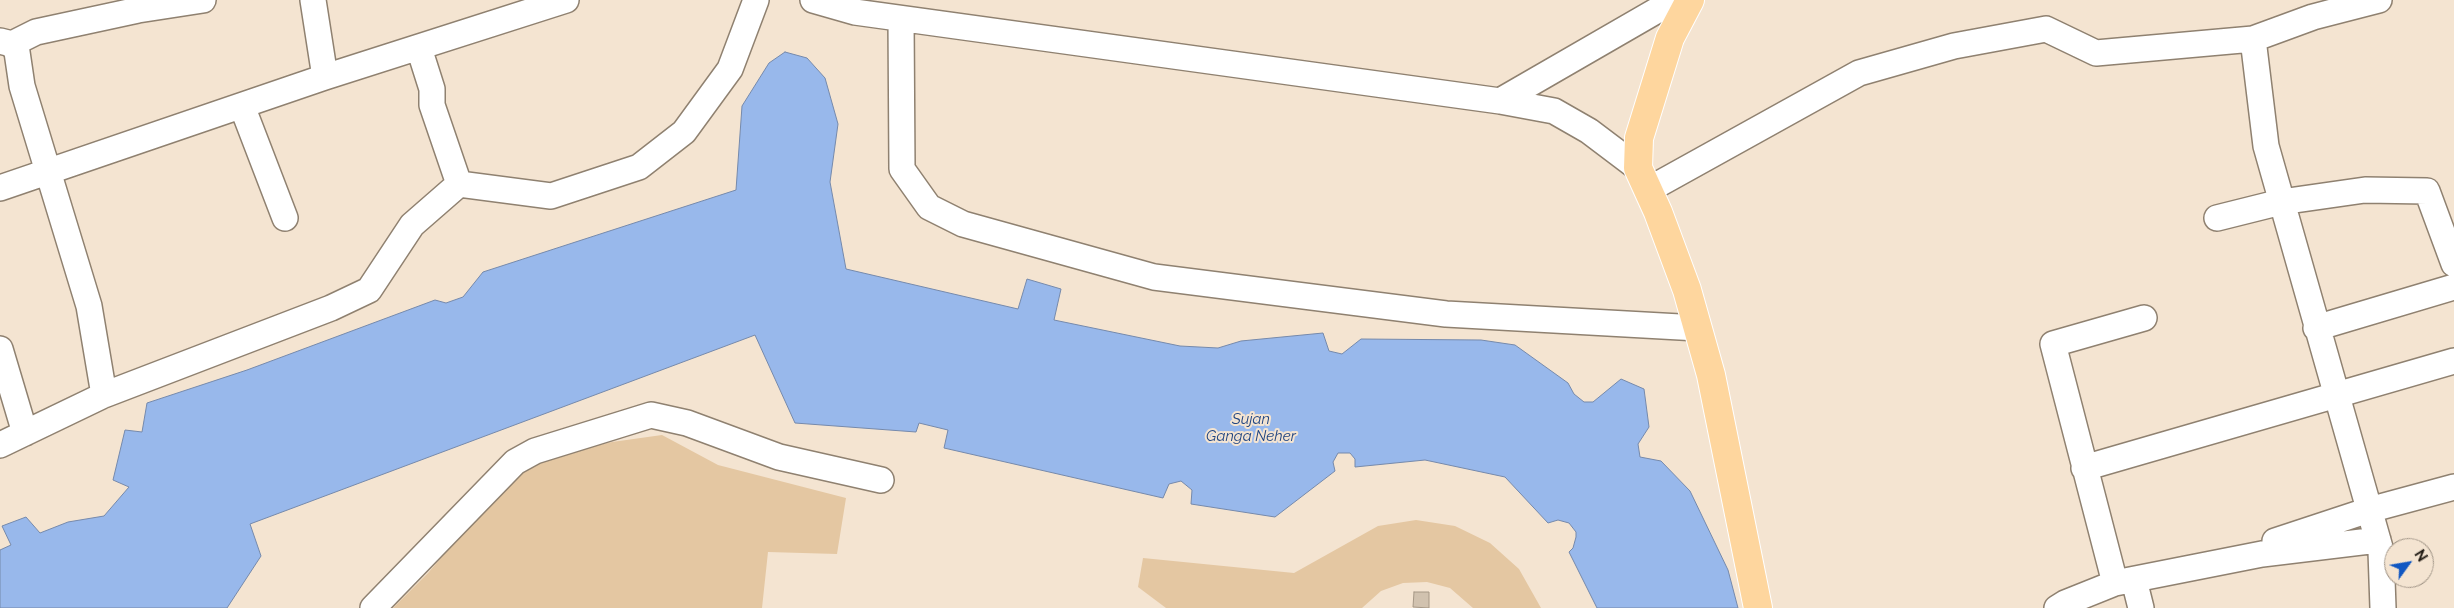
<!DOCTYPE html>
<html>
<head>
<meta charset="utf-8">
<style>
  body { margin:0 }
  #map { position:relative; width:2454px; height:608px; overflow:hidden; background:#f4e4d1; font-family:Raleway,sans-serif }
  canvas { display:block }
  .north { position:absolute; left:2384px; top:538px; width:50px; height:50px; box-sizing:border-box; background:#f4e4d1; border:1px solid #a09486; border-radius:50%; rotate:58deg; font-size:14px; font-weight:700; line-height:20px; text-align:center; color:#221c15 }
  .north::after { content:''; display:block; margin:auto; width:18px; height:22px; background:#1057c2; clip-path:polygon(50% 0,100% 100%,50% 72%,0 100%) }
</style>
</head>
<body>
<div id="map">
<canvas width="2454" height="608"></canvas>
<div class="north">N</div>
</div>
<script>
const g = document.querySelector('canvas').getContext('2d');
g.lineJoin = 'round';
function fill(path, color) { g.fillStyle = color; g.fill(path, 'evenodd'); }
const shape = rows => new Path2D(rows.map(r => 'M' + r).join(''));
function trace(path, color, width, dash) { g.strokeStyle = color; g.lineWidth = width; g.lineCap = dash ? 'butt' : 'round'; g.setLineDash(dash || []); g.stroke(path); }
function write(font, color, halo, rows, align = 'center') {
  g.font = font + ' Raleway,sans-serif'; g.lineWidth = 4; g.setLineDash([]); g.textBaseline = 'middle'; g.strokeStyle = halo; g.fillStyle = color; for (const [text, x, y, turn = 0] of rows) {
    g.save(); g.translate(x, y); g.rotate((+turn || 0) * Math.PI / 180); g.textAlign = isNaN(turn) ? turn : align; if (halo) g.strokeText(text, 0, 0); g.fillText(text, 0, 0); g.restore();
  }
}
fill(shape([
  [662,435,718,465,846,498,837,554,768,552,762,608,393,608,428,573,514,473,537,460,612,442],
  [1416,520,1455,526,1490,543,1519,569,1541,608,1473,608,1450,588,1427,582,1403,583,1381,591,1362,608,1166,608,1138,587,1143,558,1294,573,1378,526]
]), '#e4c7a2');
const water = shape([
  [785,52,807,58,825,78,838,124,830,182,846,269,1018,309,1027,279,1061,289,1054,320,1180,346,1218,348,1241,341,1323,333,1329,351,1342,354,1361,339,1481,340,1515,345,1568,383,1574,394,1584,402,1593,402,1621,379,1644,389,1649,427,1638,444,1640,457,1661,461,1690,491,1728,570,1738,608,1597,608,1569,552,1573,548,1576,537,1576,532,1569,523,1558,520,1548,523,1505,477,1425,460,1355,467,1355,459,1350,453,1338,453,1333,462,1335,471,1275,517,1191,504,1192,490,1181,481,1169,484,1163,498,944,448,948,430,919,423,916,432,795,423,755,335,250,524,261,556,227,608,0,608,0,550,11,545,2,526,26,517,40,533,68,522,104,516,129,487,113,480,125,430,142,432,147,403,247,370,435,300,446,303,463,297,483,272,736,190,742,106,769,63,785,52]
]);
fill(water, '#98b8eb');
trace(water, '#7589ab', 1);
const building = shape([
  [1414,592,1429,592,1429,608,1413,607,1414,592]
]);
fill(building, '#d1c2af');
trace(building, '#a69886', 1);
const minor = shape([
  [313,0,325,77],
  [813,0,855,12,1500,101,1675,0],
  [901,19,902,169,929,207,963,224,1154,277,1446,314,1698,328],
  [2253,39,2266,146,2381,551,2383,608],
  [0,41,12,44,36,32,138,10,203,0],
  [12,44,17,52,22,86,89,306,104,395],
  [419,48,432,89,432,105,459,184],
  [1500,101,1554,111,1589,131,1638,168],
  [242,106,285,218],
  [0,188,325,77,566,0],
  [1648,190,1859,73,1954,46,2046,29,2096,53,2253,39,2313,17,2379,0],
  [2217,218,2281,202,2365,190,2427,191,2454,264],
  [2316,328,2454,287],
  [0,349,25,433],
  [0,445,104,395,331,308,369,290,412,225,459,184,551,196,639,167,684,132,730,69,756,0],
  [2084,468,2454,361],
  [2275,541,2369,510,2454,487],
  [2134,580,2141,608],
  [2115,583,2053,344,2144,318],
  [373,608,515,462,535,451,651,415,687,423,779,457,881,480],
  [2057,608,2065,603,2115,583,2262,554,2378,540]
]);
const major = shape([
  [1690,0,1670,38,1639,138,1638,168,1658,212,1687,290,1711,375,1758,608]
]);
trace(minor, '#8f8170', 28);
trace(major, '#fff', 30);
trace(minor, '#fff', 25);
trace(major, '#fed69e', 28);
write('italic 15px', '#1f4481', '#f4e4d1', [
  ["Sujan",1251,419],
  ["Ganga Neher",1251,436]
]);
</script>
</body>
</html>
